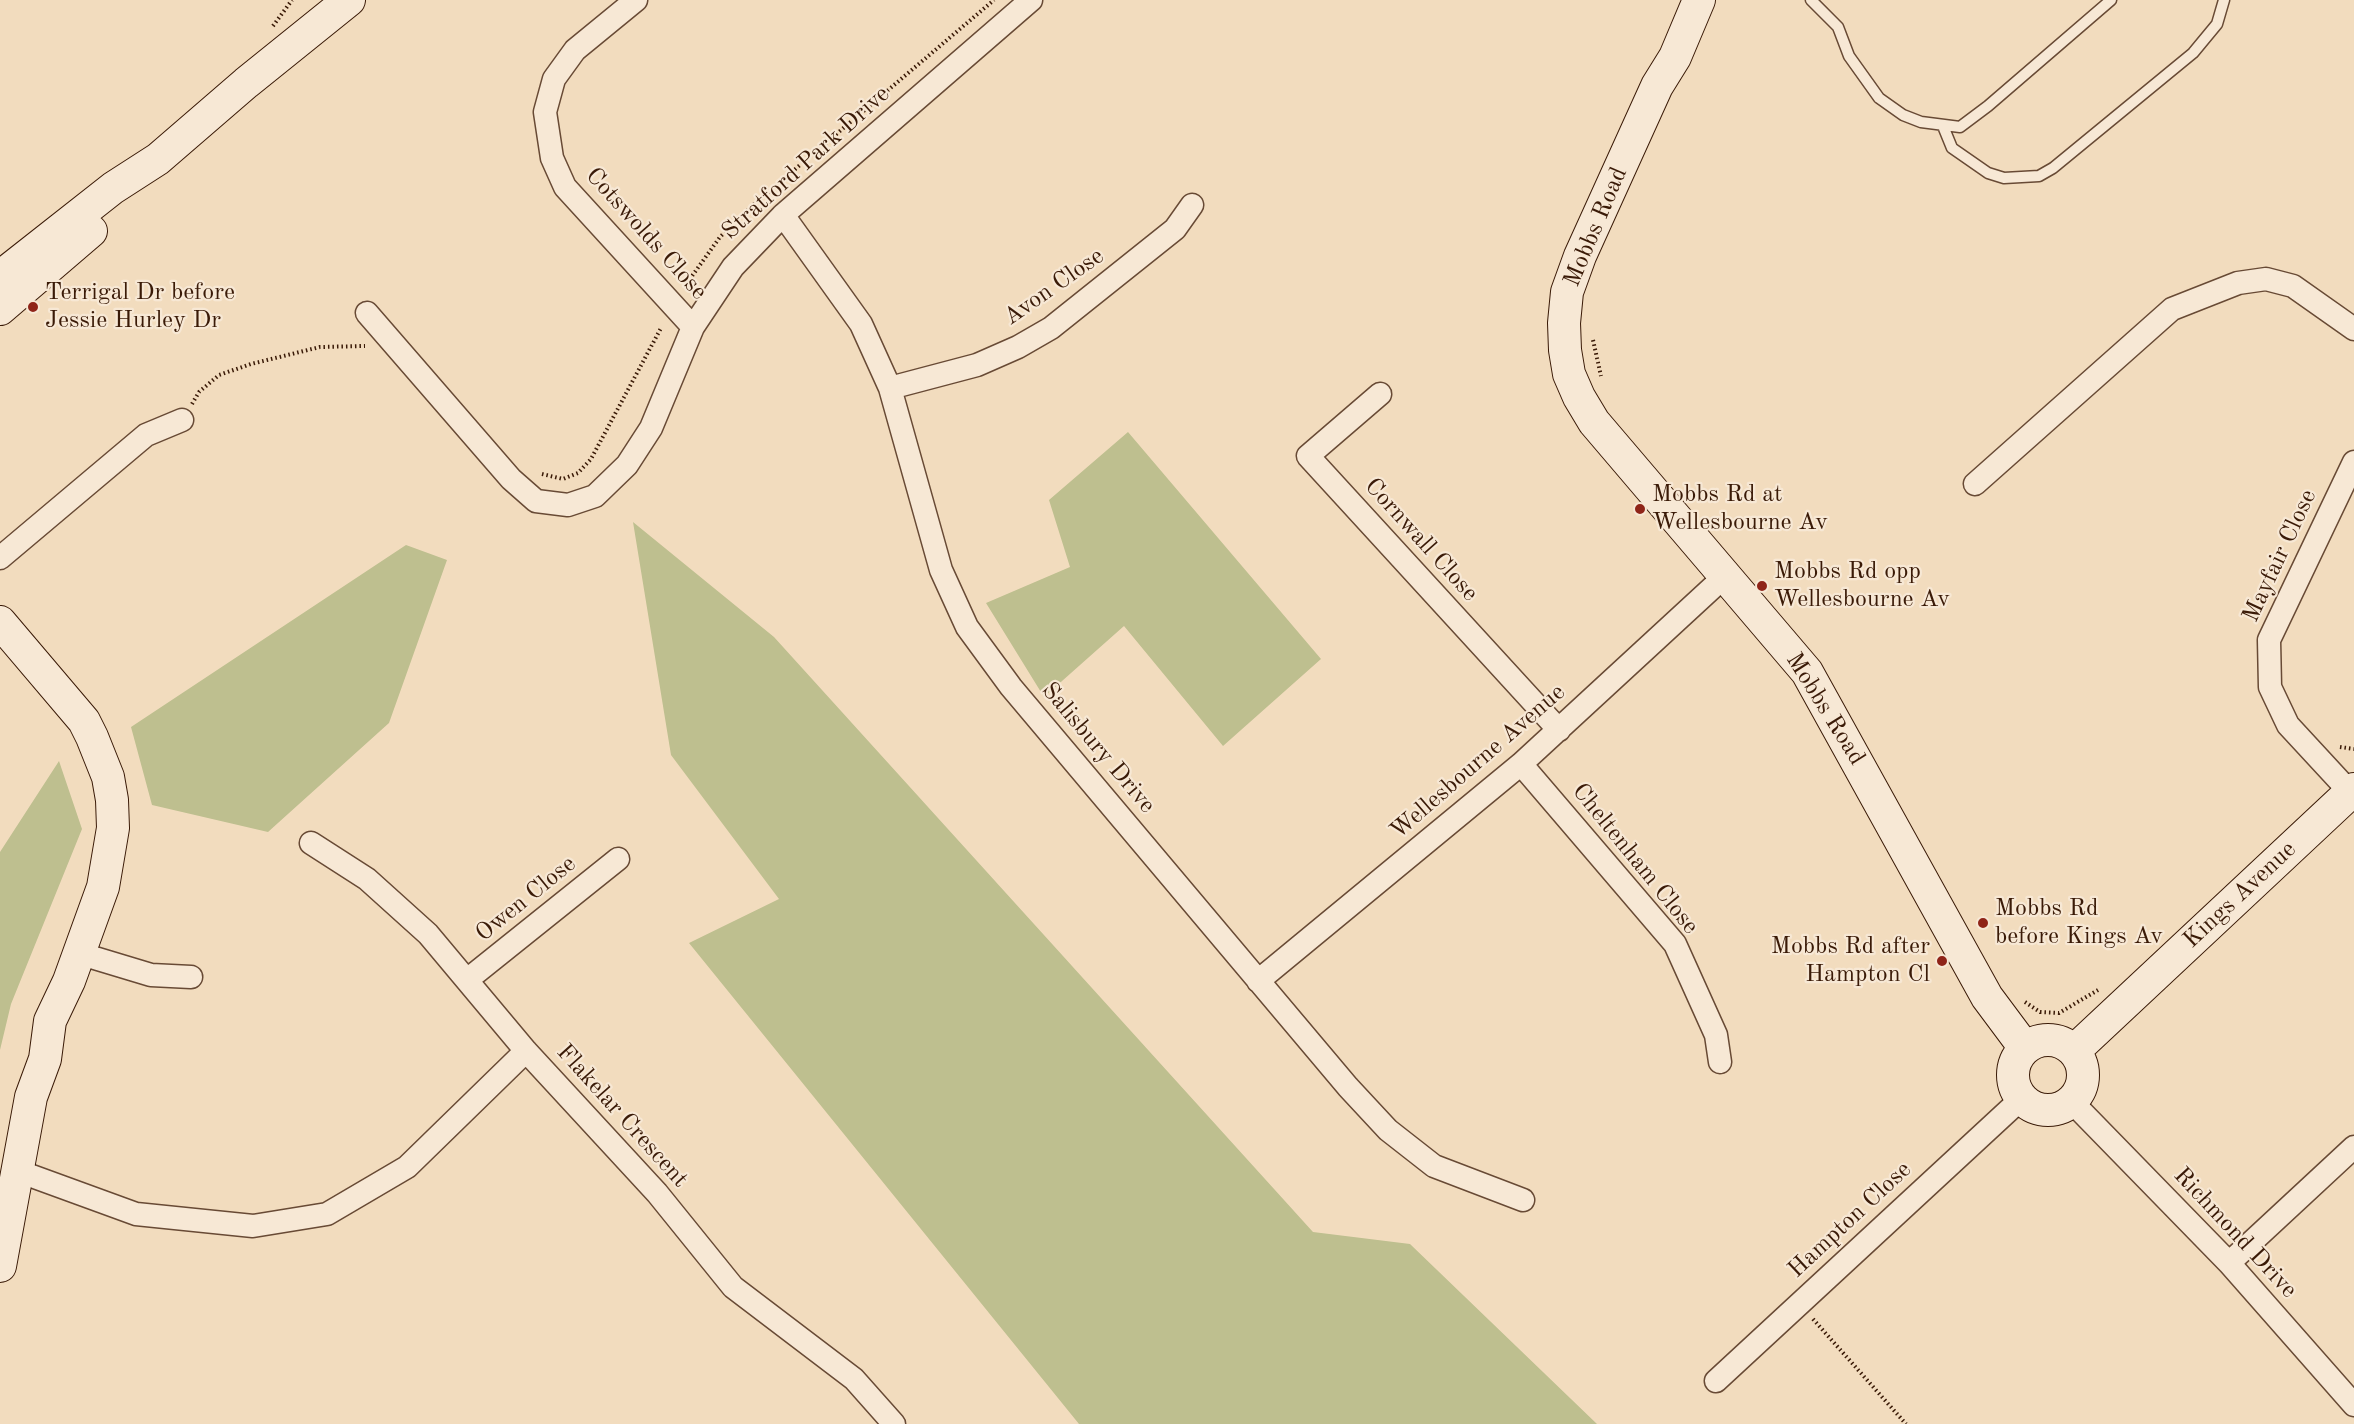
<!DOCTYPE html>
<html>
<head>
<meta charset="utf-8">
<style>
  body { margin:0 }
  canvas { display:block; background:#f2dcbe }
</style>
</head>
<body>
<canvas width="2354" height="1424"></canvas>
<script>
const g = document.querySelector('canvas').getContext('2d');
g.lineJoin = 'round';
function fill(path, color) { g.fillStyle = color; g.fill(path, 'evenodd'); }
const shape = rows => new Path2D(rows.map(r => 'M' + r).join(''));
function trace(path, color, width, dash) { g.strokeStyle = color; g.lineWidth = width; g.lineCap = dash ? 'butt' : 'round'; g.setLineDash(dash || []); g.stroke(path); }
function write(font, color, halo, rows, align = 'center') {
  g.font = font + ' "Old Standard TT",serif'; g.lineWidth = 4.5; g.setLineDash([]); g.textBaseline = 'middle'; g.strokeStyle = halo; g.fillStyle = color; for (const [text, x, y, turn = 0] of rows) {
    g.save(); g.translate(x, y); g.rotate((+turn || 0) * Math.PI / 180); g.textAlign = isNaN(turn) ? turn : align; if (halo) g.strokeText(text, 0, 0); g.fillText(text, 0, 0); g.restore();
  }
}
fill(shape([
  [1128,432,1321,659,1223,746,1124,626,1044,697,986,603,1070,567,1049,500],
  [633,522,774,637,1313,1232,1410,1244,1597,1424,1079,1424,689,943,779,899,671,755],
  [406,545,447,560,389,723,268,832,152,805,131,727],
  [59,761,82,829,11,1004,0,1050,0,852]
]), '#bebf8f');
const lane = shape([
  [1811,0,1838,27,1849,56,1879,98,1903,115,1921,122,1960,127,1988,106,2111,0],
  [1943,126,1952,148,1988,173,2004,178,2039,176,2053,168,2193,53,2217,24,2224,0]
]);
const street = shape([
  [636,0,575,50,554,79,545,112,552,158,565,187,693,327],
  [783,215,861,324,890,388,941,570,967,627,1011,687,1348,1087,1388,1130,1434,1166,1523,1200],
  [367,313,511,479,536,501,568,505,595,496,627,465,651,428,693,327,733,267,783,215,1031,0],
  [890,388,977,365,1018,347,1051,328,1175,229,1192,205],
  [1380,394,1308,456,1559,730],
  [1975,484,2172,309,2238,283,2266,279,2293,286,2354,329],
  [0,558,146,435,182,420],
  [1521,764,1675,944,1716,1035,1720,1062],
  [2350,792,2288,725,2270,687,2269,640,2354,462],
  [311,843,367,879,428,934,526,1051,657,1193,733,1287,854,1379,894,1424],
  [78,953,151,975,191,977],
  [467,980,618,859],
  [1258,981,1521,764,1725,576],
  [2072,1102,2229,1263,2354,1405],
  [18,1171,136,1214,253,1226,327,1214,407,1167,526,1051],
  [2229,1263,2354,1147],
  [1716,1381,2021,1099]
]);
const secondary = shape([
  [1699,0,1675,57,1657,86,1580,256,1567,292,1564,323,1565,350,1569,374,1579,397,1594,422,1807,672,1987,997,2025,1048],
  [0,277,113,188,158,159,246,83,349,0],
  [0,309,91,231],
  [0,622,84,721,92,737,108,777,112,800,113,828,103,887,69,981,50,1021,45,1059,31,1097,0,1266],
  '2013 1075a35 35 0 1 1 70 0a35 35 0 1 1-70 0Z',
  [2074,1051,2354,789]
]);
trace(lane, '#684a35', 13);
trace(street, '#684a35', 25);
trace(secondary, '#3a1a07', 34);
trace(shape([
  [273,26,292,0],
  [687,283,720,237,753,205,994,0],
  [1593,340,1601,376],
  [192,404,199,392,219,375,251,364,320,347,365,346],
  [542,474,563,479,578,473,591,459,661,328],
  [2340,747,2354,749],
  [2025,1002,2040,1012,2059,1013,2098,990],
  [1813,1319,1906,1424]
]), '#3a1a07', 4, [1.5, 3]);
trace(lane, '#f7e8d5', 10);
trace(street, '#f7e8d5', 22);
trace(secondary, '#f7e8d5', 32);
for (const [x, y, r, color] of [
  [33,307,6,"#8f2418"],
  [1640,509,6,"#8f2418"],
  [1762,586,6,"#8f2418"],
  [1983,923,6,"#8f2418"],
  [1942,961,6,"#8f2418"]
]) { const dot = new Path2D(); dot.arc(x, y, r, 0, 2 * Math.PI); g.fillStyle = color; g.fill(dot); trace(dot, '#f7e8d5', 2); }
write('24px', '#3a1a07', '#f7e8d5', [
  ["Stratford Park Drive",806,163,-42],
  ["Mobbs Road",1596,227,-67],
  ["Cotswolds Close",646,234,48],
  ["Avon Close",1054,287,-35],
  ["Cornwall Close",1421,540,48],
  ["Mayfair Close",2280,556,-65],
  ["Mobbs Road",1825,709,58],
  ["Salisbury Drive",1098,748,50],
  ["Wellesbourne Avenue",1478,762,-41],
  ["Cheltenham Close",1635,859,51],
  ["Kings Avenue",2240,895,-43],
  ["Owen Close",526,899,-39],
  ["Flakelar Crescent",622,1116,48],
  ["Hampton Close",1850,1220,-43],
  ["Richmond Drive",2235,1233,47]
]);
write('24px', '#3a1a07', '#f7e8d5', [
  ["Terrigal Dr before",45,293],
  ["Jessie Hurley Dr",45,321],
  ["Mobbs Rd at",1652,495],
  ["Wellesbourne Av",1652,523],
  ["Mobbs Rd opp",1774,572],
  ["Wellesbourne Av",1774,600],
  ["Mobbs Rd",1995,909],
  ["before Kings Av",1995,937],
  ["Mobbs Rd after",1930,947,"right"],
  ["Hampton Cl",1930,975,"right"]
], 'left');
</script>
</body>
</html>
